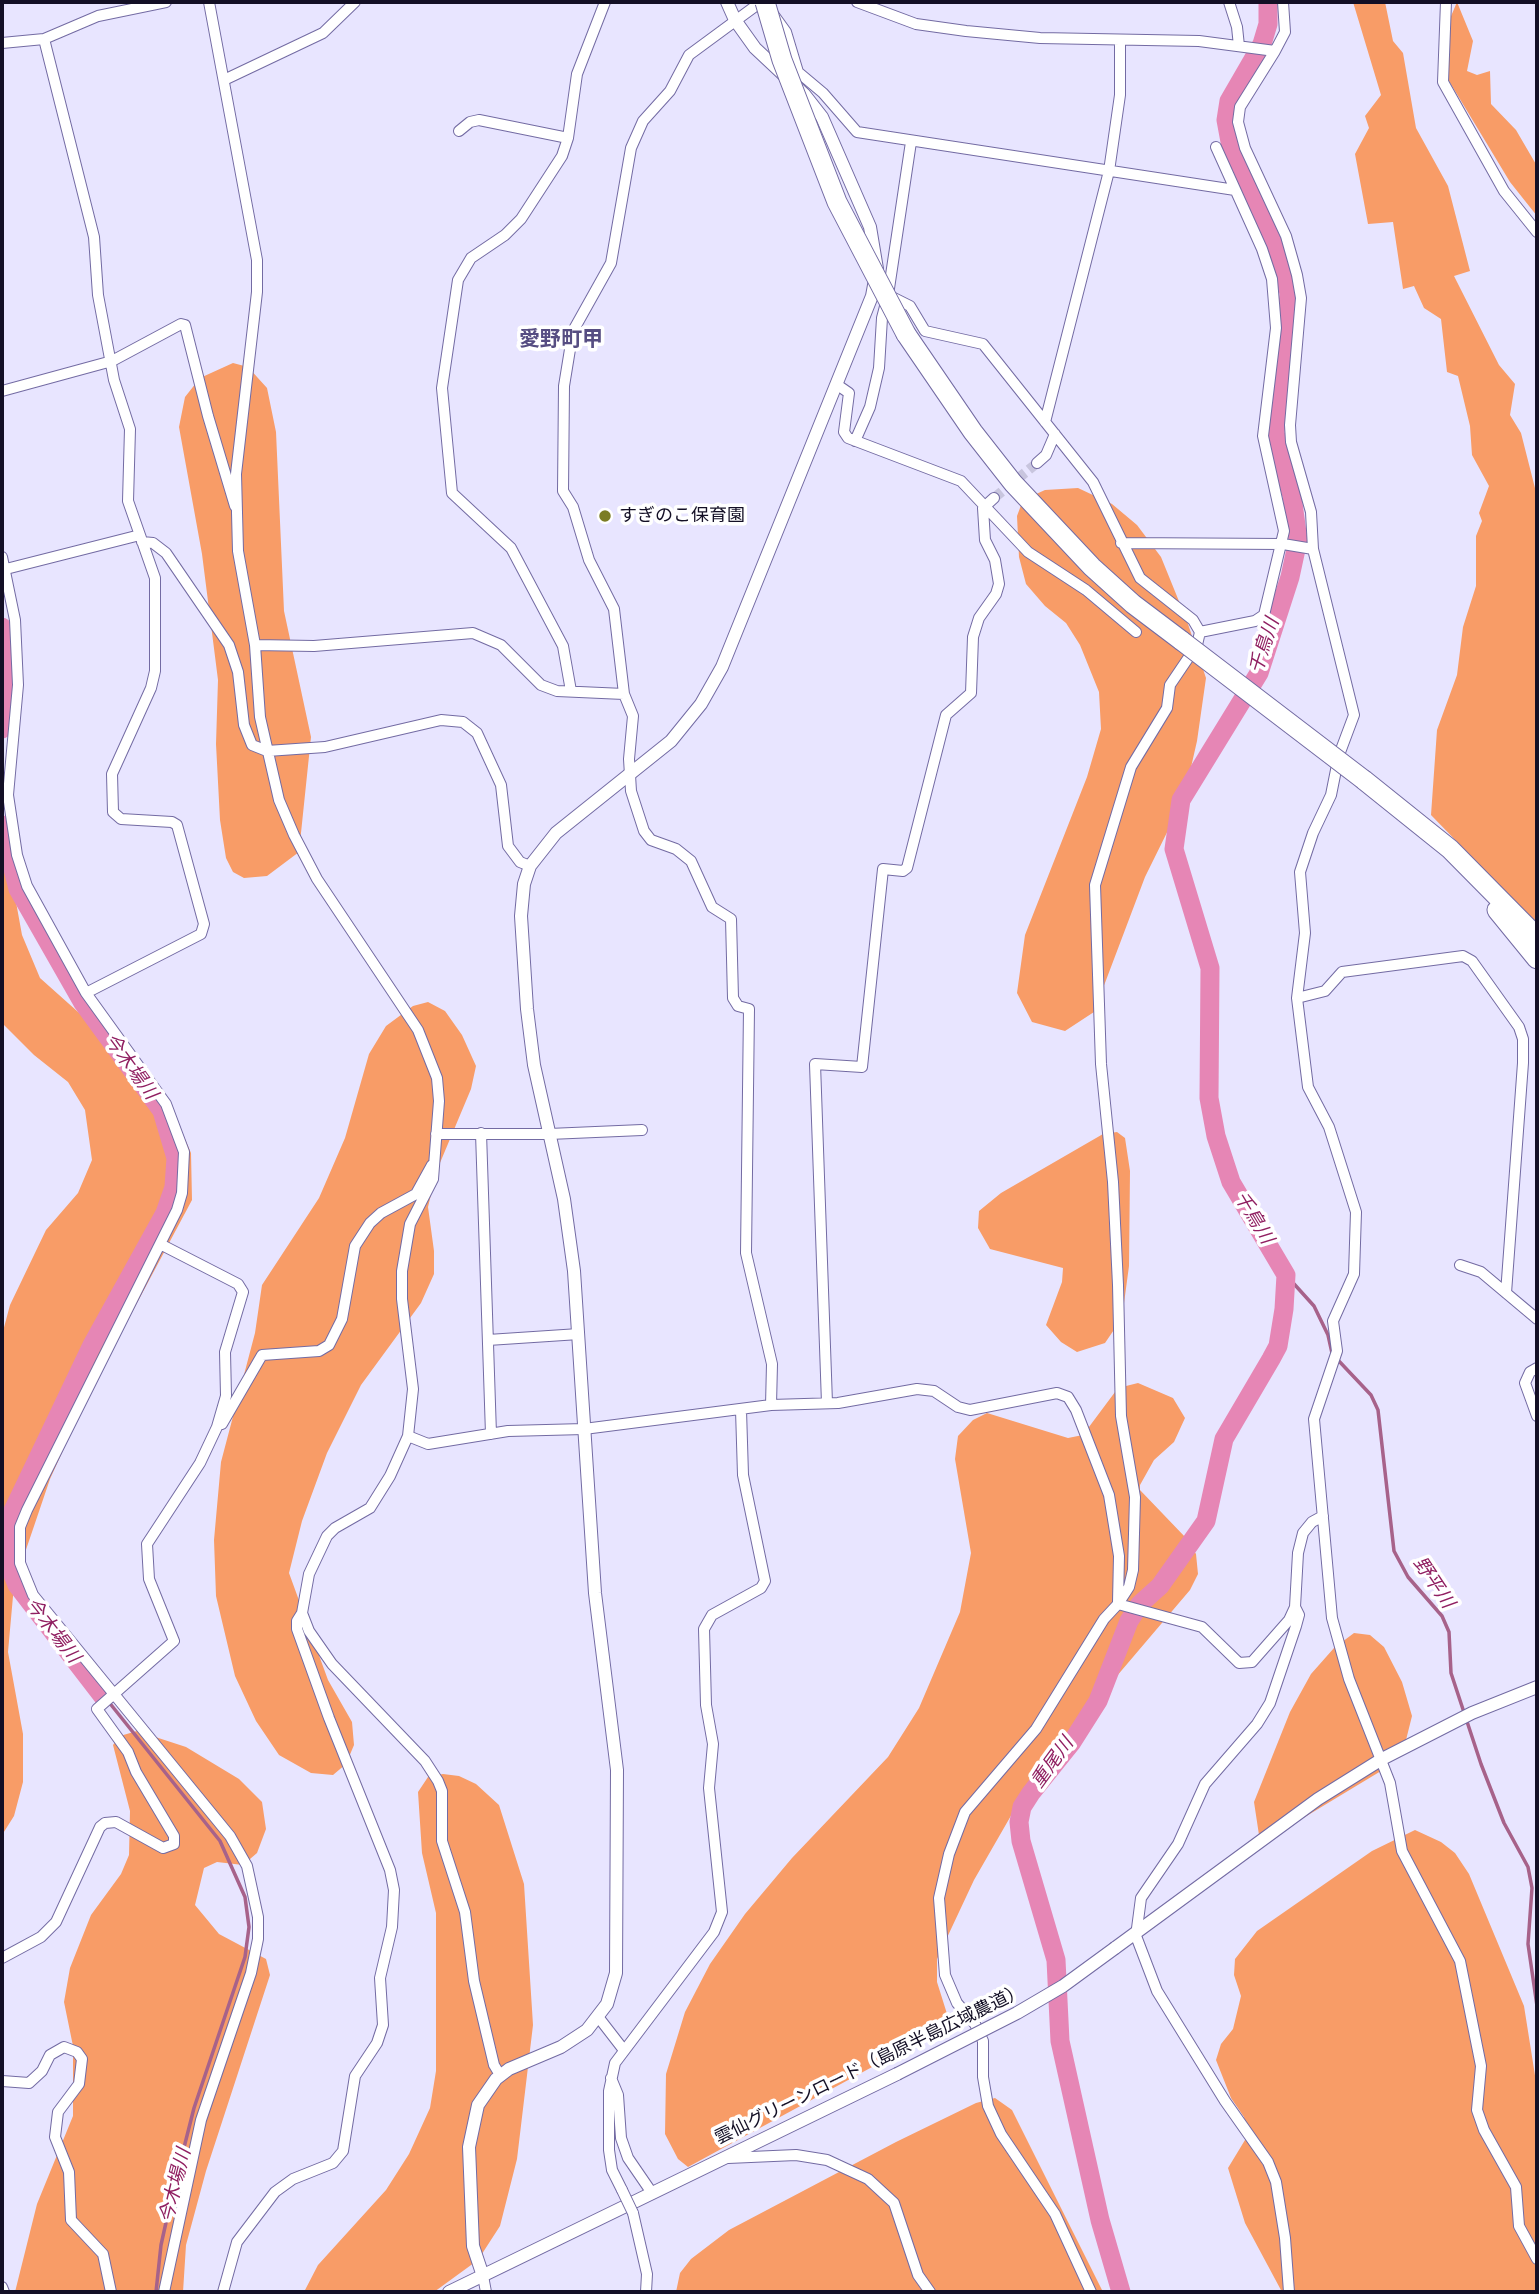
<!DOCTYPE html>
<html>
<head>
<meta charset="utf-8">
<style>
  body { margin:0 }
  #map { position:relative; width:1539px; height:2294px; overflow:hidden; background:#e8e5ff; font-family:"DM Sans",sans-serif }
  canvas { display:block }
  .frame { position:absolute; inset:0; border:4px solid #130f25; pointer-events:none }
</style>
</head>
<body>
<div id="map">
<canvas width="1539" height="2294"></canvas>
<div class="frame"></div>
</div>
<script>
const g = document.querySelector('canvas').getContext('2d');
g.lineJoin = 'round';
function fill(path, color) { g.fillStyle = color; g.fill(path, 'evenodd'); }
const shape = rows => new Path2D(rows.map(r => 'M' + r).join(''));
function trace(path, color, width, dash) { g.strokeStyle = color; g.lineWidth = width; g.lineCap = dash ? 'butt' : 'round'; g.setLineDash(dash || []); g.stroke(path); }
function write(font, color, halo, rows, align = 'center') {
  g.font = font + ' "DM Sans","Noto Sans JP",sans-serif'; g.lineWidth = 7; g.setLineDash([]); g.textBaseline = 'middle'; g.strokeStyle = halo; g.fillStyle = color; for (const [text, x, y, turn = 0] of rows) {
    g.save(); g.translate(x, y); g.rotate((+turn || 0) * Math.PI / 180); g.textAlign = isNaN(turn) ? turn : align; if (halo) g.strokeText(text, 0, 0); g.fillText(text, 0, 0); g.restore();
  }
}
fill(shape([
  [1353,2,1385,2,1393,41,1403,53,1416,128,1448,186,1470,271,1454,276,1499,365,1515,384,1510,415,1521,433,1537,496,1537,924,1431,815,1437,730,1457,675,1463,627,1476,586,1476,536,1482,521,1479,513,1489,486,1472,455,1470,426,1458,376,1447,372,1441,319,1424,308,1414,286,1403,289,1393,222,1368,224,1355,154,1369,128,1365,116,1381,95],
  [1457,2,1473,41,1467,71,1477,75,1490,71,1491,104,1516,130,1537,166,1537,216,1510,182,1449,81,1449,21],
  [233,363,248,367,267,388,276,432,284,611,311,737,299,852,267,876,244,878,233,872,226,858,220,820,216,744,218,680,202,554,179,427,185,397,200,378],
  [1078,488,1112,504,1137,525,1161,557,1187,621,1206,678,1197,741,1184,798,1145,877,1094,1012,1065,1031,1032,1022,1017,993,1025,935,1087,777,1101,729,1099,692,1080,645,1066,623,1045,606,1026,584,1019,557,1017,516,1023,500,1045,490],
  [2,825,22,935,40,978,152,1078,171,1106,191,1153,192,1200,91,1389,50,1479,14,1585,8,1652,23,1734,23,1782,14,1816,2,1835,2,1335,10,1305,46,1230,78,1193,92,1160,85,1110,68,1082,34,1055,2,1023],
  [428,1002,445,1011,462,1035,476,1066,471,1089,437,1170,428,1207,434,1251,434,1274,421,1303,361,1385,327,1453,302,1521,289,1573,328,1680,352,1722,354,1745,346,1764,333,1775,311,1773,279,1755,256,1721,235,1676,216,1596,214,1540,221,1462,255,1333,262,1285,319,1198,345,1138,369,1054,386,1026,413,1006],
  [1117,1132,1125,1138,1130,1171,1129,1266,1122,1318,1105,1343,1077,1352,1061,1342,1046,1325,1062,1282,1063,1268,990,1249,978,1228,979,1211,1001,1193,1103,1134],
  [1138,1383,1173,1398,1185,1418,1174,1442,1154,1460,1140,1485,1140,1490,1186,1538,1196,1554,1198,1574,1190,1590,1065,1737,1020,1800,974,1880,937,1959,937,1982,948,2017,931,2035,688,2167,678,2159,665,2134,666,2074,685,2012,710,1964,745,1914,792,1858,888,1757,919,1708,960,1612,971,1553,955,1459,958,1436,973,1420,987,1413,1068,1438,1083,1435,1118,1388],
  [1354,1633,1370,1635,1384,1647,1402,1682,1412,1716,1405,1744,1381,1771,1275,1835,1259,1835,1254,1802,1290,1712,1311,1674,1334,1648],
  [137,1731,186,1747,239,1779,262,1802,266,1829,257,1853,243,1865,217,1862,204,1868,195,1905,219,1934,266,1959,270,1975,206,2171,186,2245,183,2292,15,2292,37,2204,73,2116,73,2046,64,2002,70,1968,91,1915,121,1874,129,1855,130,1811,113,1745,120,1736],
  [443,1774,459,1776,476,1784,499,1805,524,1884,533,2025,517,2159,500,2226,478,2260,434,2292,304,2292,318,2265,386,2190,409,2154,430,2108,436,2071,436,1913,422,1853,418,1792,428,1777],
  [1415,1830,1441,1842,1455,1853,1469,1874,1524,2006,1537,2088,1537,2292,1282,2292,1245,2223,1228,2168,1245,2140,1246,2129,1244,2117,1231,2098,1216,2060,1221,2044,1233,2029,1241,1996,1234,1975,1235,1959,1257,1931,1372,1851],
  [995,2098,1012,2110,1103,2292,676,2292,680,2273,691,2259,729,2230,896,2142,976,2103]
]), '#f89c67');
trace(shape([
  [1286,1275,1314,1306,1328,1335,1332,1353],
  [1337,1359,1371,1395,1378,1410,1394,1551,1408,1577,1442,1616,1449,1632,1451,1673,1481,1764,1504,1823,1528,1867,1532,1888,1528,1944,1537,2006],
  [108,1701,220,1841,245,1897,249,1927,245,1957,194,2108,173,2191,161,2245,156,2292]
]), '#a7628a', 3.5);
trace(shape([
  [2,627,5,701,2,729],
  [2,825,18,889,83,1003,162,1111,176,1158,174,1187,165,1213,92,1345,8,1521,5,1539,7,1560,17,1585,104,1698],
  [1121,2292,1100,2220,1060,2041,1056,1960,1021,1841,1019,1822,1022,1807,1031,1793,1072,1742,1098,1701,1129,1621,1140,1604,1160,1586,1206,1521,1224,1439,1271,1359,1278,1346,1284,1309,1286,1275,1231,1182,1216,1136,1209,1098,1210,968,1174,849,1181,800,1259,673,1290,577,1298,540,1292,496,1275,433,1289,294,1284,269,1231,147,1226,120,1229,101,1262,44,1268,24,1268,2]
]), '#e686b5', 19);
trace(shape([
  [994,498,1037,463]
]), '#c8c5de', 10, [10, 5]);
const minor = shape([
  [209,2,257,260,257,292,236,474,238,551,255,645,260,717,279,800,294,835,317,879,418,1030,437,1078,439,1101,433,1179,410,1224,402,1271,402,1299,413,1389,408,1436,390,1476,370,1508,335,1528,327,1536,309,1574,302,1613,297,1621,297,1629,329,1718,390,1870,394,1890,392,1927,380,1978,383,2025,377,2043,355,2076,343,2151,333,2163,293,2179,275,2192,237,2242,223,2292],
  [761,2,689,55,670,91,643,121,631,148,611,263,573,331,564,386,563,491,573,507,589,560,614,609,624,694,633,716,629,759,631,791,644,831,651,840,676,849,691,861,712,907,731,919,733,998,738,1006,749,1009,746,1253,772,1364,771,1405],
  [857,2,916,24,966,31,1040,38,1199,41,1275,51,1285,32,1283,2],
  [1229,2,1237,27,1239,46],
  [1446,2,1443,82,1504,191,1537,232],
  [773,14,786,32,798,72,823,93,857,132,1235,190],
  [44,39,94,237,98,295,114,380,130,429,128,501,155,578,155,671,151,688,112,774,113,812,121,819,172,822,177,825,204,924,201,934,86,993],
  [2,43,44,39,98,16,166,2],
  [1275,51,1240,107,1238,122,1245,148,1286,236,1297,275,1301,298,1290,425,1291,442,1311,512,1313,549,1354,715,1339,755,1331,795,1313,833,1300,872,1305,933,1297,998,1308,1087,1329,1127,1356,1212,1354,1274,1333,1321,1337,1351,1314,1419,1332,1618,1349,1679,1390,1783,1402,1851,1460,1961,1481,2066,1477,2110,1484,2130,1516,2187,1519,2226,1537,2259],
  [224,80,323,33,355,2],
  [459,131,470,122,479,120,568,138],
  [888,295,910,306,925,331,983,344,1093,482,1140,578,1193,620,1200,632,1197,645,1170,685,1167,708,1131,767,1095,885,1101,1064,1113,1182,1118,1285,1121,1416,1135,1497,1133,1570,1129,1587,1118,1604,1104,1619,1036,1729,965,1812,949,1854,939,1898,945,1975,957,2003,975,2024,983,2041,983,2077,988,2106,1001,2134,1055,2214,1091,2292],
  [836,384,849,393,844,432,848,438,961,481,1028,552,1086,590,1136,632],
  [2,391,112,361,181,324,185,325,208,416,235,506],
  [1045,422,1109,171,1120,95,1120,40],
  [855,441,870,407,879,368,882,318,888,295,911,142],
  [1037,463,1046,455,1055,434],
  [142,542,153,543,166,553,229,645,238,672,244,725,252,745,267,751,325,747,441,720,463,722,477,733,501,785,508,846,520,862,530,866],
  [1121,543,1283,544,1313,549],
  [2,557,15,620,18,685,8,795,17,855,27,886,86,993,166,1104,184,1152,182,1193,177,1210,27,1510,20,1527,20,1563,33,1595,230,1836,247,1866,258,1917,258,1939,251,1973,201,2120,164,2292],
  [2,570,140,535],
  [1200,632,1255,621,1264,615,1284,531,1263,436,1276,328,1272,279,1262,249,1216,147],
  [255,645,314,646,473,633,501,645,541,685,557,691,624,694],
  [571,691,563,646,511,548,452,493,442,388,458,280,471,258,505,235,521,219,562,156,568,138,577,74,605,2],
  [1297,998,1325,991,1342,972,1463,956,1472,961,1519,1027,1523,1039,1523,1063,1506,1293],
  [481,1133,491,1434],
  [436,1134,549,1134,642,1130],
  [1460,1265,1481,1272,1537,1319],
  [488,1340,579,1334],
  [1537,1368,1530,1372,1525,1383,1537,1416],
  [827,1403,815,1064,862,1067,883,869,903,871,907,868,946,715,971,693,973,637,979,618,996,594,999,584,995,560,985,540,983,508,994,498],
  [222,1424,262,1355,319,1351,329,1345,342,1319,355,1246,370,1223,381,1213,416,1194,432,1165],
  [408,1436,428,1444,508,1431,584,1429,771,1405,838,1403,917,1389,934,1391,958,1407,970,1410,1057,1393,1068,1397,1076,1410,1109,1495,1119,1556,1118,1602],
  [1118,1604,1202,1627,1239,1663,1252,1662,1289,1620,1295,1607,1298,1553,1303,1533,1312,1522,1323,1516],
  [302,1613,309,1631,332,1664,425,1761,438,1781,442,1791,442,1841,465,1912,474,1981,494,2065,500,2075],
  [2,1958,41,1937,56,1922,100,1827,105,1823,116,1822,163,1848,174,1844,174,1836,136,1772,128,1752,97,1709,174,1641,149,1579,147,1544,200,1463,217,1427,226,1396,225,1352,243,1292,238,1284,160,1244],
  [599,2018,623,2049],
  [611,2078,618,2095,621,2138,628,2158,652,2193],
  [2,2081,29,2083,42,2071,50,2055,64,2047,77,2052,82,2059,79,2084,58,2112,55,2137,69,2172,71,2220,103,2254,111,2292],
  [728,2158,796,2155,827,2160,868,2179,894,2203,918,2275,930,2292],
  [622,2190,612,2170,609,2150,609,2091,615,2063,714,1932,722,1912,709,1788,713,1744,706,1705,704,1629,712,1615,761,1588,765,1581,743,1475,741,1410],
  [633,2213,647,2274,646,2292],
  [483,2276,486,2292],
  [2,2287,4,2292],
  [1289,2292,1285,2238,1276,2182,1268,2162,1225,2101,1157,1991,1136,1936,1141,1898,1178,1844,1205,1784,1257,1724,1270,1703,1296,1626,1299,1615,1295,1607]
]);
const tertiary = shape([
  [1115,1948,1318,1799,1382,1759,1472,1713,1537,1687],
  [483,2276,473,2246,469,2147,478,2105,496,2079,509,2069,561,2047,587,2030,607,2004,616,1973,617,1770,595,1593,574,1271,564,1199,534,1065,527,1009,521,916,524,884,530,866,556,833,671,741,701,704,722,667,872,296,877,269,870,227,822,117,804,94,755,48,735,20,727,2],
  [449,2292,897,2074]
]);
const motorway = shape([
  [906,334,973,432,1013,483,1092,567,1133,604,1182,641],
  [1364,780,1450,849,1537,937],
  [1497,910,1537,959]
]);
trace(minor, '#736ba3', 12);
trace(tertiary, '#736ba3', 14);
trace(motorway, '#736ba3', 21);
trace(minor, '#fff', 10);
trace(tertiary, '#fff', 12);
trace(motorway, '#fff', 19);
const minorBridge = shape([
  [622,2190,633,2213]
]);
const tertiaryBridge = shape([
  [897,2074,1017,2013,1063,1986,1115,1948]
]);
const motorwayBridge = shape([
  [765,2,782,60,837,202,906,334],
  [1182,641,1364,780]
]);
trace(minorBridge, '#736ba3', 12, []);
trace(tertiaryBridge, '#736ba3', 14, []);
trace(motorwayBridge, '#736ba3', 21, []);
trace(minorBridge, '#fff', 10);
trace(tertiaryBridge, '#fff', 12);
trace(motorwayBridge, '#fff', 19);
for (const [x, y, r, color] of [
  [605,516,7,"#7b7c24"]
]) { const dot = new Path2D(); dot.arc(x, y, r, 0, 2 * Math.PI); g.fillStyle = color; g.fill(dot); trace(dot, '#fff', 2.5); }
write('18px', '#130f25', '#fff', [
  ["すぎのこ保育園",619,516]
], 'left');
write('18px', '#130f25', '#fff', [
  ["雲仙グリーンロード（島原半島広域農道）",870,2065,-26]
]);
write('italic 19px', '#901f61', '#fff', [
  ["千鳥川",1265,646,-72],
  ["今木場川",130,1067,54],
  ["千鳥川",1253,1218,59],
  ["野平川",1433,1583,56],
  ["今木場川",52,1631,52],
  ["重尾川",1053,1763,-54],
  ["今木場川",176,2186,-76]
]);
write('bold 21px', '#564d82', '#fff', [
  ["愛野町甲",561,340]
]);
</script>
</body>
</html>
